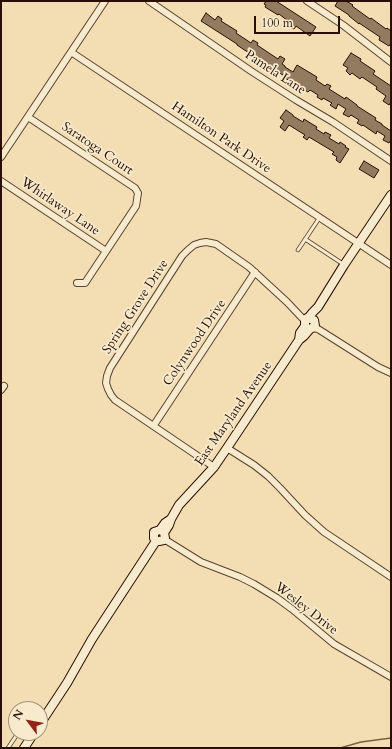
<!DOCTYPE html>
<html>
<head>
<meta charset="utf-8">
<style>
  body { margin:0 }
  #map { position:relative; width:392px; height:749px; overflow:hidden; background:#f2deb2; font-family:Cardo,serif }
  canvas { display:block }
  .frame { position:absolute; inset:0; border:2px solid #290f03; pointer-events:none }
  .north { position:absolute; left:8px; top:701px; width:40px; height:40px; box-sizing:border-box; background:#f7eacd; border:1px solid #a5927c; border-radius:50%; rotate:302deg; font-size:11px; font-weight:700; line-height:16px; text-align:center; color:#290f03 }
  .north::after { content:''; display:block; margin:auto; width:14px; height:18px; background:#8f2418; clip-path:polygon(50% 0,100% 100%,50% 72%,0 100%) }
  .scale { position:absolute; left:254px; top:16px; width:86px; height:18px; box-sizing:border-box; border:2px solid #290f03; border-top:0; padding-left:5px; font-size:12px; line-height:14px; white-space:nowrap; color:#290f03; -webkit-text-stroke:3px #f7eacd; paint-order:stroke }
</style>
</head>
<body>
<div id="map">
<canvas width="392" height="749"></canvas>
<div class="frame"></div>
<div class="north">N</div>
<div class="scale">100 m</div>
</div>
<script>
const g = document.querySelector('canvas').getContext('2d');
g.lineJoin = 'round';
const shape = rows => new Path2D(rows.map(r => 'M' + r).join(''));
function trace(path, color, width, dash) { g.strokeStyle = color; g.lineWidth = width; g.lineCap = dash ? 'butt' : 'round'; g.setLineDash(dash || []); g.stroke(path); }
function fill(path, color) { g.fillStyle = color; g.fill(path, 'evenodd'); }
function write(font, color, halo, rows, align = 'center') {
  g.font = font + ' Cardo,serif'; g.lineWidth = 3.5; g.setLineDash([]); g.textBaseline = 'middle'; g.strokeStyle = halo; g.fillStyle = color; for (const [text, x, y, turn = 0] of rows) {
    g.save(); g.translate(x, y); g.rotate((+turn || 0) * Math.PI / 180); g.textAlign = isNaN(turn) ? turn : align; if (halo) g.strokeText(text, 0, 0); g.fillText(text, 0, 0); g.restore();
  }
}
trace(shape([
  [340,748,361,742,391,738]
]), '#796148', 1.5);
const building = shape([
  [266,1,276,1,316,27,310,36,296,26,294,29,286,24,288,21,279,14,278,15,265,7,266,5,264,4,266,1],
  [338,1,346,1,353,5,352,6,370,19,371,18,386,29,387,28,391,31,391,43,389,46,379,40,380,37,359,23,359,24,349,16,349,15,335,6,338,1],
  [206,13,215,20,218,16,222,19,221,21,237,31,236,33,251,43,253,40,258,43,257,45,278,59,280,56,285,59,282,64,285,66,285,67,293,72,297,65,317,77,316,80,325,86,327,84,331,86,329,89,345,99,346,97,357,105,357,106,376,118,375,120,382,124,382,125,391,131,391,140,389,143,383,140,385,136,377,131,376,134,363,125,362,126,357,123,359,120,351,115,349,117,343,114,346,109,338,104,336,109,330,105,332,103,323,98,322,100,317,97,318,95,310,90,308,92,285,78,286,77,267,65,237,45,237,44,201,21,206,13],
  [351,53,361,59,360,61,375,71,373,74,391,86,391,102,389,105,383,101,386,96,376,89,377,87,362,77,360,79,352,73,350,75,346,71,348,68,343,65,351,53],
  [286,110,293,115,293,116,303,122,304,119,312,124,317,127,316,129,324,134,325,132,331,135,329,138,339,144,340,142,346,146,345,147,349,149,340,163,336,160,337,157,332,154,334,152,309,137,307,140,303,137,305,135,289,125,285,131,280,127,284,121,280,118,286,110],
  [364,161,379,170,374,178,359,169,364,161]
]);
fill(building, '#927b5e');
trace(building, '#290f03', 1);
const lane = shape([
  [305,239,343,264],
  [298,250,320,217],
  [18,733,29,740],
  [8,748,18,733]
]);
const street = shape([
  [149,1,251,71,296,100,333,122,391,161],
  [307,1,343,25,391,62],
  [71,52,391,265],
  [28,117,135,188,138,193,136,206,85,283,77,283],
  [1,157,105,1],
  [1,181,106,251],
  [312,328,318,329,378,367,391,373],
  [1,390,4,386],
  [154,425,255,272],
  [227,448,254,465,268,476,280,488,305,515,324,532,391,577],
  [214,467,115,400,111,395,108,389,106,383,107,376,110,368,182,256,188,250,194,245,200,243,206,242,216,244,249,267,287,302,305,321],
  [164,539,201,562,240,577,254,584,277,598,292,609,334,644,391,677]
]);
const secondary = shape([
  [308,318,313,312,318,307,344,265,391,195],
  [171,519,165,523,160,530,154,532,154,538,156,541,159,541,164,540,165,538,164,533,169,525,171,519,179,505,214,467,227,448,299,340,300,333,305,326,305,321,307,318,311,319,314,320,315,326,310,329,304,336,299,340],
  [40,724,67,683,92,639,156,541],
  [24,748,34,733]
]);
trace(lane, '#5b432f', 4.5);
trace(street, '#5b432f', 8);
trace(secondary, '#290f03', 10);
trace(lane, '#f7eacd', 3);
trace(street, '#f7eacd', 6);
trace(secondary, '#f7eacd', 8);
write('13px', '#290f03', '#f7eacd', [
  ["Pamela Lane",275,73,33],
  ["Hamilton Park Drive",221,138,34],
  ["Saratoga Court",97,149,34],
  ["Whirlaway Lane",60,207,34],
  ["Spring Grove Drive",136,307,-57],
  ["Colynwood Drive",195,343,-56],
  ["East Maryland Avenue",234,414,-55],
  ["Wesley Drive",306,609,38]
]);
</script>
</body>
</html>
